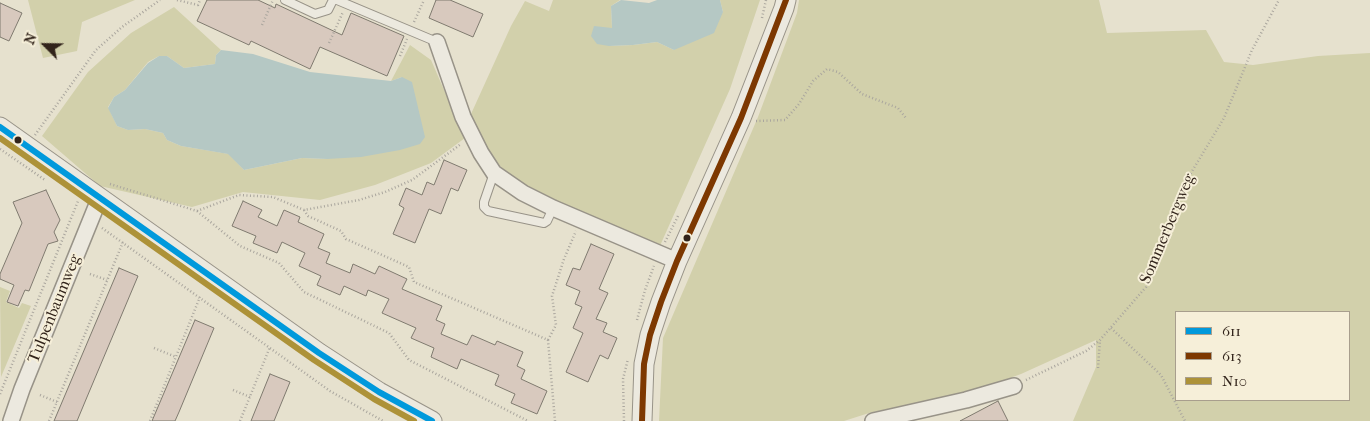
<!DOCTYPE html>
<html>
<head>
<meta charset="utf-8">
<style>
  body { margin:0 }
  #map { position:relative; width:1370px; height:421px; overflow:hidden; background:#e6e1ce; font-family:"IM FELL French Canon",serif }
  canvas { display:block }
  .legend { position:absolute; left:1175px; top:311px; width:175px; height:90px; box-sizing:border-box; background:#f6efd9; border:1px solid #a89e8d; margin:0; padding:6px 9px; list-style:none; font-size:15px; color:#32241b }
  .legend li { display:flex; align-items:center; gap:10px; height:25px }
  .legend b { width:25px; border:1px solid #a89e8d }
  .north { position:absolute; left:20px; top:20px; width:50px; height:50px; -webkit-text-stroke:4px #f6efd9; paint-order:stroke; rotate:293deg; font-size:14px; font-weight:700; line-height:20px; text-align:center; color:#32241b }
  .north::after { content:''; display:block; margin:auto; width:18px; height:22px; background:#32241b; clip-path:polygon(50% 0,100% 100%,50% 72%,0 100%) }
</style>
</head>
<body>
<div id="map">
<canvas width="1370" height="421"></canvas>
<ul class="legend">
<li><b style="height:6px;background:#0099dc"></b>611</li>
<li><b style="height:6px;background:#7d3801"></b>613</li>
<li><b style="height:6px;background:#ad9238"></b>N10</li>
</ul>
<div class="north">N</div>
</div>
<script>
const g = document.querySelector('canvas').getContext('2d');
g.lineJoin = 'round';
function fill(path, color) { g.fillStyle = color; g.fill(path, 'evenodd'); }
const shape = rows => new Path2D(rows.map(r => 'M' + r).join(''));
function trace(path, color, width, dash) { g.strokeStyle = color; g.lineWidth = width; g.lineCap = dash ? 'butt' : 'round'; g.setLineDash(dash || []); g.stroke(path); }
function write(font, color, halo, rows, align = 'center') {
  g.font = font + ' "IM FELL French Canon",serif'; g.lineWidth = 4; g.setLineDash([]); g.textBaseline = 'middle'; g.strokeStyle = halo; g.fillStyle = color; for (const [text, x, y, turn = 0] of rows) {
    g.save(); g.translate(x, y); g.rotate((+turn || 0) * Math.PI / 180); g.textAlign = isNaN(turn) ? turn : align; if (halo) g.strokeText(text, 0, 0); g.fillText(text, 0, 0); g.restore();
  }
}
fill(shape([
  [28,0,135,0,82,22,77,51,43,58],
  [553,0,620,0,611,6,612,28,609,46,633,45,657,42,674,50,723,12,720,0,760,0,730,89,659,248,513,181,488,152,471,114,511,26,525,1,549,11],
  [799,0,1099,0,1107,33,1206,30,1224,62,1253,65,1318,56,1370,53,1370,421,1073,421,1096,367,1096,340,1021,374,974,391,869,413,844,421,659,421,663,338,758,117,797,13],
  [1176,312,1349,312,1349,400,1176,400],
  [174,7,221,50,216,55,215,64,184,68,167,56,159,56,148,62,125,90,114,97,108,107,117,126,128,130,145,129,163,133,167,140,181,146,229,154,244,170,302,158,327,159,402,77,391,81,410,45,431,60,465,138,431,163,375,185,320,200,243,192,192,207,100,186,42,136,88,72,131,33],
  [0,287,10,291,6,302,19,308,22,303,31,306,1,377]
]), '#d2d0ab');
fill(shape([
  [621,0,649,3,657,0,720,0,723,12,714,33,674,50,657,42,633,45,609,46,597,44,591,36,594,26,612,28,611,6],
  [221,50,253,54,310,72,391,81,402,77,412,82,425,137,420,144,400,150,361,157,327,159,302,158,244,170,228,154,181,146,167,140,163,133,145,129,128,130,117,126,108,108,114,97,125,90,148,63,159,56,167,56,184,68,215,64,216,55]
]), '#b5c8c4');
const building = shape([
  [207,0,258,0,275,8,276,4,342,35,351,13,404,36,387,76,320,47,310,69,251,41,249,45,197,21,207,0],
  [436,0,450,0,483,14,473,37,429,18,436,0],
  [0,3,22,13,9,41,0,37,0,3],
  [444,160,467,170,458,191,451,188,441,214,429,209,415,243,393,234,404,208,399,205,406,188,422,195,427,182,434,185,444,160],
  [46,190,60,220,54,232,58,241,48,244,29,291,25,290,18,306,7,302,14,285,0,279,0,274,22,223,13,202,46,190],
  [243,201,262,210,258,217,277,226,284,210,300,217,298,222,324,234,318,248,330,253,326,263,350,273,353,264,375,274,379,266,407,279,402,289,442,306,436,320,445,324,441,334,467,345,472,335,495,345,497,341,523,352,517,366,525,370,521,379,547,391,537,414,511,403,515,394,495,385,499,375,461,359,457,369,431,357,434,348,411,338,416,328,382,313,389,299,368,290,366,296,344,286,340,295,317,285,321,276,299,266,305,253,282,242,277,253,253,243,256,236,232,226,243,201],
  [591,244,614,254,599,289,608,293,596,319,607,323,603,332,617,338,608,359,600,355,588,382,566,372,583,333,573,328,582,307,575,304,580,291,566,285,573,268,580,270,591,244],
  [119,268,138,276,87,397,77,421,54,421,119,268],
  [195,320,214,328,179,412,175,421,152,421,195,320],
  [270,374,290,382,274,421,251,421,270,374],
  [998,401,1008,421,960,421,998,401]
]);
fill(building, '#d8c9be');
trace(building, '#7f7a6f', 1);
const service = shape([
  [285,0,315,14,328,10,333,0],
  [337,0,437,42],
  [494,173,484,202,484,207,488,211,544,223,547,221,553,208]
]);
const minor = shape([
  [437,42,463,117,481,153,494,173,523,193,553,208,677,261],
  [11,421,22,389,100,197],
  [873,421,966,400,1014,386]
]);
const tertiary = shape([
  [0,127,319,353,379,392,432,421],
  [642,421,644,364,650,335,661,302,677,261,741,118,784,8,786,0]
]);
trace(service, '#989388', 10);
trace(minor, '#989388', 18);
trace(tertiary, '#989388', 21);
trace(shape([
  [177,0,198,5,200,0],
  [762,18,766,0],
  [414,22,424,0],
  [262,25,273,0],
  [329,43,343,12],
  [400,56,407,39],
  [756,121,785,120,799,104,813,81,827,69,838,72,862,94,898,108,906,118],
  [35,135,96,50,122,27,160,0],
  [0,149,45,180],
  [110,184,197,211,239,195,273,197,304,210,359,200,385,192,412,180,461,144],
  [304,210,308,216,341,231,346,239,409,267,414,282,548,340,555,421],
  [197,211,240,246,279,263,304,292,389,333,409,360,528,421],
  [102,228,330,391,383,421],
  [665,242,678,216],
  [90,274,107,280],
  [637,320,645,290,654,266],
  [1111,328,1161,375,1185,421],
  [548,340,556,325,552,296,564,259,576,231],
  [154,348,176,357],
  [1098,368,1100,340],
  [1026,380,1086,351,1100,340,1146,287,1167,225,1191,173,1224,118,1252,50,1279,0],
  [233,390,250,397],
  [0,394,78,201],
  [40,395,57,402],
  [49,421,123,242],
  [150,421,200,297],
  [240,421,270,347],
  [624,421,623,379,628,359]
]), '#aaa69e', 2.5, [1, 2.5]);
trace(service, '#ece9df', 8);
trace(minor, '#ece9df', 15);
trace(tertiary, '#ece9df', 19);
trace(shape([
  [0,127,319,353,379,392,432,421]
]), '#0099dc', 6);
trace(shape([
  [642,421,644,364,650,335,661,302,677,261,741,118,786,0]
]), '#7d3801', 6);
trace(shape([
  [0,138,314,360,374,399,414,421]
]), '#ad9238', 6);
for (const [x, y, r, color] of [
  [18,140,4.5,"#32241b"],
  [687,238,4.5,"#32241b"]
]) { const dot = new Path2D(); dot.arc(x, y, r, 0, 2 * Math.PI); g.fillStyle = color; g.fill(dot); trace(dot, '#f6efd9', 2); }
write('16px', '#32241b', '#f6efd9', [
  ["Sommerbergweg",1168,229,-67],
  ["Tulpenbaumweg",55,309,-68]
]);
</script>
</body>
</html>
